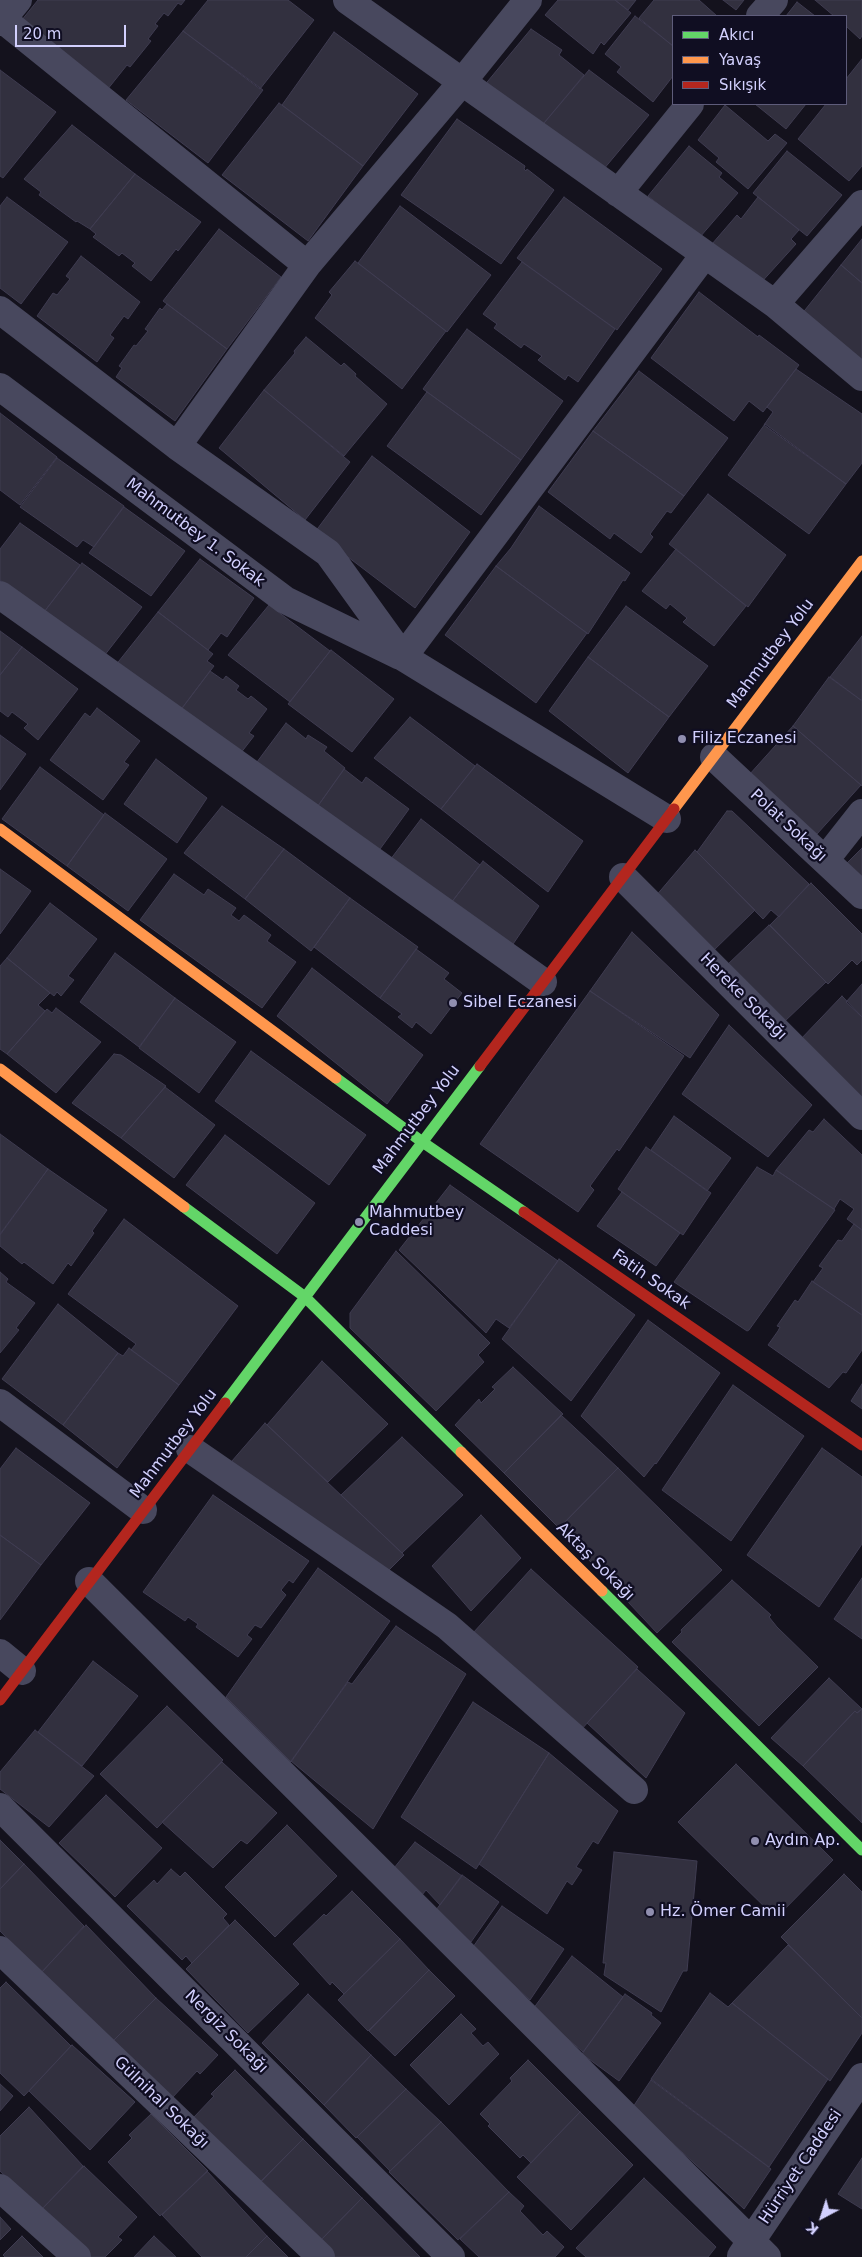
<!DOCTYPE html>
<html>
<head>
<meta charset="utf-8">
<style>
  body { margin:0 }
  #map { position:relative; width:862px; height:2257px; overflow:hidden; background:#14121d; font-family:"DejaVu Sans",sans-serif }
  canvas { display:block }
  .legend { position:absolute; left:672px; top:15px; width:175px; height:90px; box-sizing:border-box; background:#100e22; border:1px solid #5e5c7a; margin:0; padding:6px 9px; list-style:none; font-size:15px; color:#d2d0fe }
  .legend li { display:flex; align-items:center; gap:10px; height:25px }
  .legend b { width:25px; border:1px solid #5e5c7a }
  .north { position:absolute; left:797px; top:2192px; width:50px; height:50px; -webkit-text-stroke:4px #100e22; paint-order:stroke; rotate:220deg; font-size:14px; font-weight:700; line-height:20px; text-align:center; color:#d2d0fe }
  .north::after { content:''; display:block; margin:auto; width:18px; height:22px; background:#d2d0fe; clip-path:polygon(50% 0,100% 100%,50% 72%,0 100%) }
  .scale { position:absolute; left:15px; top:25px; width:111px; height:22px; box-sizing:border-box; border:2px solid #d2d0fe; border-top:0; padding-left:6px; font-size:15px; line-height:18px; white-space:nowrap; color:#d2d0fe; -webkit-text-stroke:4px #100e22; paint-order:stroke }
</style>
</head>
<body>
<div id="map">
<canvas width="862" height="2257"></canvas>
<ul class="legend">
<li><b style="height:6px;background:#63d668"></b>Akıcı</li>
<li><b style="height:6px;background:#ff974d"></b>Yavaş</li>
<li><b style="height:6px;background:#b3261e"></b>Sıkışık</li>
</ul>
<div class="north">K</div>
<div class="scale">20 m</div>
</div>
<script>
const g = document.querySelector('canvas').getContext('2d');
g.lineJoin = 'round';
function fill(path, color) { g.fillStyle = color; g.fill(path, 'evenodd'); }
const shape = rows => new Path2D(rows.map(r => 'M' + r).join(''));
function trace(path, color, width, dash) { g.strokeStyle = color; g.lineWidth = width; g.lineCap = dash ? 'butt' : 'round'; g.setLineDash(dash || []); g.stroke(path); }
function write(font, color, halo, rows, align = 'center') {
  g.font = font + ' "DejaVu Sans",sans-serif'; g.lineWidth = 4.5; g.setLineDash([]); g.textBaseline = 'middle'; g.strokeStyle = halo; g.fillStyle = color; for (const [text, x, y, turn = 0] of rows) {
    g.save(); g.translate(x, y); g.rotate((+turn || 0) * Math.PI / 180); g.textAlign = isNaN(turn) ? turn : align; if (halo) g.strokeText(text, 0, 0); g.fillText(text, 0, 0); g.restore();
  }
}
const building = shape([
  [38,0,185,0,181,5,178,3,168,16,164,13,155,24,158,26,148,39,151,41,130,67,127,65,107,90,21,21,38,0],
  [208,0,288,0,314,20,260,89,183,31,208,0],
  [558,0,615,0,631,13,604,45,601,42,593,54,545,15,558,0],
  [615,0,636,0,628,10,615,0],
  [654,0,699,0,717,16,673,16,673,46,639,18,654,0],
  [723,0,744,0,736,10,723,0],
  [815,0,862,0,862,36,860,39,846,26,846,16,834,16,815,0],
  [797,2,815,16,786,16,797,2],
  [635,16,673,46,673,76,653,102,617,72,621,67,605,54,635,16],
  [531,29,562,50,559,55,584,75,539,129,483,87,531,29],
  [183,31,263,90,208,163,126,100,183,31],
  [334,32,418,94,363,166,282,105,334,32],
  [862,59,862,166,849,181,798,139,826,104,846,104,846,79,862,59],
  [0,70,56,112,3,178,0,176,0,70],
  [589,70,649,115,598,176,539,129,589,70],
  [279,103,363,166,308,241,222,175,279,103],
  [755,104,806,104,786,129,755,104],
  [725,105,768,141,775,134,787,143,748,189,716,162,719,158,698,140,725,105],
  [457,119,525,166,524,169,526,171,527,169,554,190,501,264,401,195,457,119],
  [72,125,135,174,90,229,77,221,76,222,39,195,41,192,24,179,72,125],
  [689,146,722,173,719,177,738,193,700,237,648,196,689,146],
  [787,151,842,195,807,236,753,193,787,151],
  [135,174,201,222,178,251,176,249,151,281,132,266,135,263,122,253,119,256,93,237,96,234,90,229,135,174],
  [7,197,68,242,21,304,0,288,0,206,7,197],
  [564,197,662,269,617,330,517,258,564,197],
  [758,197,799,230,791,239,796,244,758,286,712,244,737,215,741,219,758,197],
  [400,206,491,275,447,332,358,263,400,206],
  [219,229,281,277,227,349,163,301,219,229],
  [862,239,862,283,841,265,862,239],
  [81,256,140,302,128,319,124,316,110,335,114,338,97,362,37,316,53,293,57,295,70,279,66,276,81,256],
  [355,261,446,331,402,389,315,318,332,295,329,292,355,261],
  [522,262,615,329,578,382,568,375,565,380,538,360,542,356,524,344,521,348,494,328,497,324,483,314,522,262],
  [841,265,862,283,862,361,801,315,841,265],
  [699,292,758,337,759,335,799,365,763,412,749,401,734,421,651,358,699,292],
  [167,304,227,349,175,421,116,377,122,368,119,366,134,345,136,346,148,331,145,329,160,308,162,310,167,304],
  [467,329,563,401,521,460,423,389,467,329],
  [306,337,341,366,344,363,356,374,355,376,387,404,344,456,264,390,295,353,294,351,306,337],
  [796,369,862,414,862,463,846,484,764,425,773,412,767,407,796,369],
  [639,371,728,438,684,496,593,431,639,371],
  [264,390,350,462,305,520,219,448,264,390],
  [427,392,521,460,481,515,387,446,427,392],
  [0,413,57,457,20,505,0,490,0,413],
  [765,424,846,484,809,534,728,475,765,424],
  [593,431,684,496,671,513,667,511,650,534,653,537,641,553,614,533,610,539,548,492,593,431],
  [372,456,470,532,415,608,315,532,372,456],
  [57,458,124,506,94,547,83,540,77,547,20,507,57,458],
  [708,494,786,555,748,607,669,544,708,494],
  [539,506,630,573,625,581,623,580,588,634,496,566,511,548,539,506],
  [124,507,185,551,151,596,89,553,124,507],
  [20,523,80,565,44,612,0,580,0,549,20,523],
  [676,549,746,606,714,646,683,622,687,618,670,604,666,609,642,591,676,549],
  [200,559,254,598,227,637,221,633,208,650,158,612,200,559],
  [82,563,142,607,104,656,44,612,82,563],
  [496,566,587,633,536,703,445,635,496,566],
  [269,605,330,651,290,702,228,655,269,605],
  [626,606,708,666,669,717,588,657,626,606],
  [158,612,213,654,207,661,214,666,179,712,115,666,158,612],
  [0,631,22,647,0,675,0,631],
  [862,636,862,700,861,700,830,677,862,636],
  [22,647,78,689,38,740,24,728,28,724,12,712,8,717,0,711,0,675,22,647],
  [331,650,394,699,352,752,288,704,331,650],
  [588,657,669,717,628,773,549,711,588,657],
  [210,671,223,680,226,676,239,686,236,690,248,699,251,696,267,709,249,733,254,736,240,754,180,711,210,671],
  [829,677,862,701,862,786,793,726,829,677],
  [97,708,140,741,124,762,129,765,103,800,50,760,85,713,90,717,97,708],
  [410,717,475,766,441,809,374,758,410,717],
  [286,723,306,739,308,735,327,747,324,751,345,768,315,810,254,766,286,723],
  [793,726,861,785,817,834,749,775,793,726],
  [0,735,26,754,0,790,0,735],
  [156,759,207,798,177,843,124,804,156,759],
  [477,764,583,841,548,892,441,809,477,764],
  [40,767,104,815,67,866,2,819,40,767],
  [344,769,362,783,366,777,409,809,375,856,315,810,344,769],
  [222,806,284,849,245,899,184,853,222,806],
  [727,811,732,811,809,884,779,917,771,910,763,919,697,852,727,811],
  [105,813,167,859,128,911,67,866,105,813],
  [421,819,480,865,451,903,387,864,421,819],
  [862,848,862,881,845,865,862,848],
  [284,849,350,898,311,951,245,899,284,849],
  [695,850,755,910,711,953,655,897,695,850],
  [483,861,539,906,511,947,451,903,483,861],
  [0,869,31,891,0,934,0,869],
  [174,874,204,895,208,889,236,908,231,915,239,921,244,915,271,935,267,941,296,962,262,1008,140,920,174,874],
  [811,883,862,934,862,960,857,965,852,960,828,984,770,925,811,883],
  [350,898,418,947,380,998,314,947,350,898],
  [50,903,97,939,68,976,74,980,61,996,57,992,54,996,7,958,50,903],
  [769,925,826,982,784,1022,727,965,769,925],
  [632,932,719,1015,690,1058,590,991,632,932],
  [416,949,449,973,444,979,462,993,431,1034,416,1022,412,1028,398,1017,402,1014,380,998,416,949],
  [115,953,175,998,139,1047,80,1002,115,953],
  [7,958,50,993,38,1005,45,1011,7,1054,0,1049,0,966,7,958],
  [312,968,423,1055,387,1104,277,1016,312,968],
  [862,984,862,1017,846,1002,862,984],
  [590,991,684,1056,619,1151,617,1149,590,1186,594,1190,578,1212,480,1144,590,991],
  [842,996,862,1017,862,1100,799,1041,842,996],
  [175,998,236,1042,199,1093,139,1048,175,998],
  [56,1008,101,1042,56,1093,7,1054,47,1009,52,1013,56,1008],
  [729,1025,812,1105,768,1157,682,1094,729,1025],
  [251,1051,366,1135,329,1185,215,1101,251,1051],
  [114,1054,121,1055,166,1086,121,1138,72,1103,114,1054],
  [165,1087,215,1125,174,1178,121,1138,165,1087],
  [674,1116,731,1158,707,1191,651,1150,674,1116],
  [824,1119,862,1155,862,1230,847,1219,854,1209,840,1199,834,1209,776,1170,809,1130,813,1132,824,1119],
  [0,1134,48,1169,0,1234,0,1134],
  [225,1135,315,1203,277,1254,186,1185,225,1135],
  [646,1147,711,1193,683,1235,618,1189,646,1147],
  [757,1167,773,1176,776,1170,835,1210,749,1330,747,1331,674,1282,757,1167],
  [48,1169,107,1210,92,1231,94,1233,71,1266,68,1263,53,1284,24,1262,22,1264,0,1246,0,1235,48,1169],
  [450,1185,558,1261,509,1328,496,1319,486,1333,399,1250,450,1185],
  [622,1192,680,1233,656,1266,597,1226,622,1192],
  [124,1219,238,1306,179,1385,131,1350,136,1344,68,1294,124,1219],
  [854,1224,862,1230,862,1315,813,1282,823,1268,819,1266,838,1240,842,1241,854,1224],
  [396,1251,490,1343,478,1355,484,1362,436,1411,350,1328,350,1313,396,1251],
  [559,1259,635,1315,571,1401,502,1339,559,1259],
  [0,1272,8,1279,6,1282,35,1303,16,1328,19,1330,0,1353,0,1272],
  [812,1281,862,1315,862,1350,846,1373,843,1372,829,1388,768,1345,778,1331,780,1327,777,1326,795,1300,798,1302,812,1281],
  [58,1304,118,1353,63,1425,2,1379,58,1304],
  [648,1320,720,1373,656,1464,655,1463,644,1477,581,1416,648,1320],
  [129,1348,179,1385,117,1468,63,1425,118,1353,123,1356,129,1348],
  [322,1361,388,1424,328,1482,267,1425,322,1361],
  [513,1367,563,1414,504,1473,455,1425,479,1399,481,1403,495,1389,492,1387,513,1367],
  [862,1384,862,1409,851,1401,862,1384],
  [733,1385,804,1436,731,1541,662,1490,733,1385],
  [561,1415,618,1468,559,1528,504,1473,561,1415],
  [265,1423,404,1555,385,1574,225,1469,265,1423],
  [402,1437,463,1495,402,1553,341,1495,402,1437],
  [16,1448,90,1503,41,1565,0,1535,0,1469,16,1448],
  [822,1448,862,1477,862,1544,819,1607,747,1555,822,1448],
  [618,1468,722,1570,657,1633,559,1528,618,1468],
  [213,1495,309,1561,293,1583,289,1580,281,1590,286,1595,261,1628,255,1625,247,1635,252,1639,238,1657,196,1627,198,1624,188,1617,185,1621,143,1592,213,1495],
  [481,1515,521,1558,471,1611,432,1566,481,1515],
  [0,1535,41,1565,0,1620,0,1535],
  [318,1568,390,1621,291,1762,226,1697,318,1568],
  [531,1569,638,1667,580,1731,473,1633,531,1569],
  [862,1578,862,1639,834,1619,862,1578],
  [732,1580,771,1615,769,1617,777,1627,818,1667,759,1726,672,1642,682,1632,681,1630,732,1580],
  [396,1626,466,1674,373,1829,291,1761,348,1682,352,1684,396,1626],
  [93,1661,138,1696,82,1766,38,1732,93,1661],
  [637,1669,685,1713,646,1778,587,1723,637,1669],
  [829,1678,862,1709,857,1713,855,1711,803,1766,771,1738,829,1678],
  [473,1702,549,1753,476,1869,401,1817,473,1702],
  [167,1706,223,1760,157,1828,100,1774,167,1706],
  [862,1709,862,1823,803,1766,855,1711,857,1713,862,1709],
  [35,1730,94,1776,49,1827,0,1789,0,1772,35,1730],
  [549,1753,618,1811,598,1844,593,1841,576,1867,582,1870,572,1885,567,1881,547,1914,479,1864,549,1753],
  [222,1762,277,1813,247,1844,241,1840,213,1868,162,1822,222,1762],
  [736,1764,833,1860,776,1918,678,1822,736,1764],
  [106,1795,162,1848,115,1897,59,1843,106,1795],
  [287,1825,337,1876,275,1937,225,1887,287,1825],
  [0,1840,24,1864,0,1889,0,1840],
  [415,1842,462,1876,440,1905,426,1890,422,1895,394,1868,415,1842],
  [614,1852,697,1861,687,1971,683,1971,661,2012,604,1975,606,1963,603,1963,614,1852],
  [24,1864,84,1926,41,1973,0,1931,0,1889,24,1864],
  [171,1869,180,1877,185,1872,227,1914,223,1918,229,1925,192,1963,186,1956,182,1960,127,1906,154,1880,157,1884,171,1869],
  [844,1874,862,1892,862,2018,781,1937,844,1874],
  [462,1875,499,1902,471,1942,436,1910,462,1875],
  [352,1891,400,1939,344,1994,332,1982,330,1985,293,1944,324,1914,326,1916,352,1891],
  [502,1906,564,1949,530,2000,473,1947,502,1906],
  [235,1920,299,1984,248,2033,186,1969,235,1920],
  [86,1925,156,1998,110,2044,40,1974,86,1925],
  [400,1939,429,1970,368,2031,338,2000,400,1939],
  [788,1945,862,2018,862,2033,830,2081,732,2003,788,1945],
  [572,1956,623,1997,583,2052,533,2009,572,1956],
  [429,1970,455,1996,395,2056,369,2031,429,1970],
  [6,1982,71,2046,24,2096,0,2073,0,1988,6,1982],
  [710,1993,728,2007,732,2003,828,2079,769,2167,651,2079,710,1993],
  [308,1994,371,2055,324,2105,262,2043,308,1994],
  [625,1994,652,2013,651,2015,661,2023,619,2081,582,2054,625,1994],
  [156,1998,218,2055,200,2074,197,2071,172,2098,111,2043,156,1998],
  [461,2014,476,2029,471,2033,483,2046,488,2042,499,2054,449,2105,410,2065,461,2014],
  [72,2045,135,2102,90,2150,29,2091,72,2045],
  [371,2055,406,2089,356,2138,324,2105,371,2055],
  [528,2060,580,2112,531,2163,523,2155,520,2158,488,2126,490,2124,480,2114,512,2081,510,2078,528,2060],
  [235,2070,303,2139,260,2182,194,2117,214,2096,211,2094,235,2070],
  [651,2080,771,2169,744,2209,633,2107,651,2080],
  [0,2084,13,2096,0,2111,0,2084],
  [406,2089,441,2122,390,2171,357,2137,406,2089],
  [29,2107,83,2166,41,2210,0,2171,0,2136,29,2107],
  [580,2112,633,2165,571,2230,517,2177,580,2112],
  [151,2114,208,2171,160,2216,108,2162,132,2138,129,2135,151,2114],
  [441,2122,509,2192,458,2240,389,2172,441,2122],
  [303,2139,362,2198,319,2242,261,2182,303,2139],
  [862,2158,862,2209,838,2194,862,2158],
  [84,2166,137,2217,118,2237,122,2240,105,2257,90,2257,41,2210,84,2166],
  [207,2171,267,2236,246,2257,202,2257,162,2215,207,2171],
  [644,2178,716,2247,708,2257,586,2257,576,2248,644,2178],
  [509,2192,524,2206,520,2211,543,2235,547,2231,564,2247,555,2257,479,2257,460,2239,509,2192],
  [362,2198,420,2257,334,2257,319,2242,362,2198],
  [0,2217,11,2229,0,2240,0,2217],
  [22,2236,43,2257,5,2257,3,2255,22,2236],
  [154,2236,176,2257,134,2257,154,2236],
  [267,2236,288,2257,246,2257,267,2236]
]);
fill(building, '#32303f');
trace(building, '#3f3c51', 1);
trace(shape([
  [347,0,775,304,862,377],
  [760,16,774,0],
  [2,19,307,265],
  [0,22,18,0],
  [618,193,690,104],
  [775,304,862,204],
  [0,310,177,446,328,553,403,657,667,819],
  [0,387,285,600,400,656],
  [177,446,307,265,462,82,528,0],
  [0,595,543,982],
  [403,657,705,254],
  [714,757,862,895],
  [825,860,862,813],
  [623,877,862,1116],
  [0,1403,143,1510],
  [190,1449,447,1626,634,1790],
  [89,1581,767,2257],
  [0,1653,22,1671],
  [0,1807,451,2257],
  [0,1950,321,2257],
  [0,2188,77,2257],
  [741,2256,862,2077]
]), '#48485e', 28);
trace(shape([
  [336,1078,421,1141,524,1212],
  [184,1207,305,1297,461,1452],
  [225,1403,480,1066],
  [602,1591,862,1850]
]), '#63d668', 11);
trace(shape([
  [674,809,862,561],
  [0,829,336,1078],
  [0,1069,184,1207],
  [461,1452,602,1591]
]), '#ff974d', 11);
trace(shape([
  [480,1066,674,809],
  [524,1212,862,1445],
  [0,1700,225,1403]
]), '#b3261e', 11);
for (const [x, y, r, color] of [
  [682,739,5,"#908eaf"],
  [453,1003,5,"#908eaf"],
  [359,1222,5,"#908eaf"],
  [755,1841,5,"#908eaf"],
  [650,1912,5,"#908eaf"]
]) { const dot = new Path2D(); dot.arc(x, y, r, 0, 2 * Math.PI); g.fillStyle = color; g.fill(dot); trace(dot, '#100e22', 2); }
write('16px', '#d2d0fe', '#100e22', [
  ["Mahmutbey 1. Sokak",195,533,37],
  ["Mahmutbey Yolu",771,654,-53],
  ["Polat Sokağı",788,826,43],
  ["Hereke Sokağı",743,997,45],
  ["Mahmutbey Yolu",417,1120,-53],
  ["Fatih Sokak",651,1280,35],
  ["Mahmutbey Yolu",174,1444,-53],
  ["Aktaş Sokağı",595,1562,45],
  ["Nergiz Sokağı",226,2032,45],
  ["Gülnihal Sokağı",161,2103,44],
  ["Hürriyet Caddesi",801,2167,-56]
]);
write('16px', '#d2d0fe', '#100e22', [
  ["Filiz Eczanesi",692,739],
  ["Sibel Eczanesi",463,1003],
  ["Mahmutbey",369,1213],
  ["Caddesi",369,1231],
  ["Aydın Ap.",765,1841],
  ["Hz. Ömer Camii",660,1912]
], 'left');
</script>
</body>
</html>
